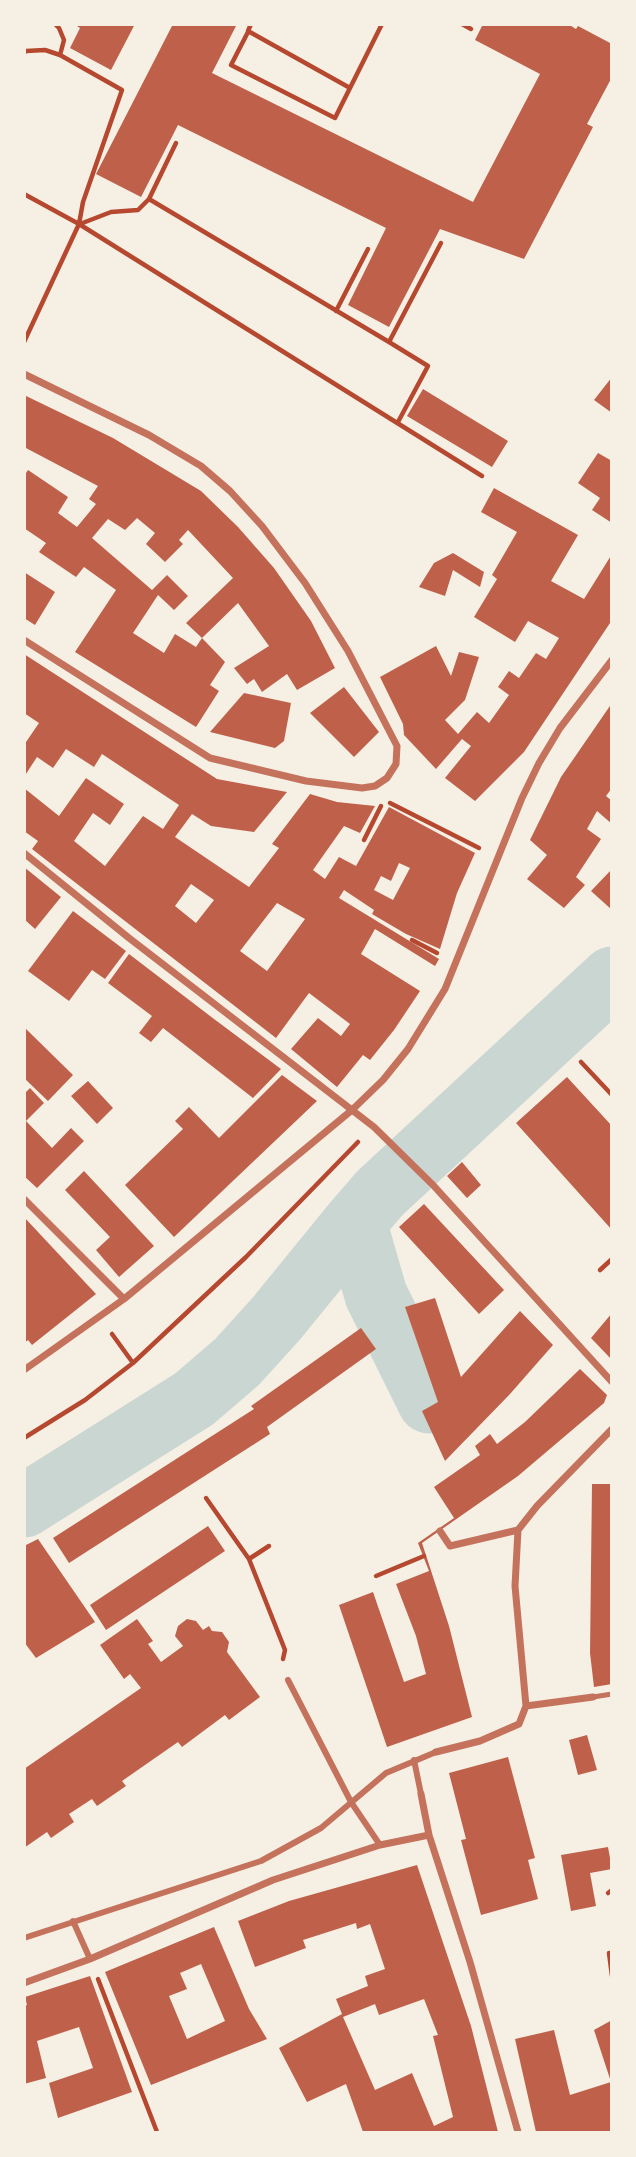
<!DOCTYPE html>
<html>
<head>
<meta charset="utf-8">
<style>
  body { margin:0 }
  #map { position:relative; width:636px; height:2157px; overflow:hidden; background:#f6efe4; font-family:Literata,serif }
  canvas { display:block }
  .frame { position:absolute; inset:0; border:26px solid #f6efe4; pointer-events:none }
</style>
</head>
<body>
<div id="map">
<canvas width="636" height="2157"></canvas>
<div class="frame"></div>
</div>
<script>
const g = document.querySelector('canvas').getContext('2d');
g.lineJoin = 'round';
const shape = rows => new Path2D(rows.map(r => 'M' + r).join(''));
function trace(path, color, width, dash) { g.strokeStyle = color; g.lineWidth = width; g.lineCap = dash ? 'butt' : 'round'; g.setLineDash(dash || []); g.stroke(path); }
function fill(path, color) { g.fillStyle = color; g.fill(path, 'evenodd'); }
trace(shape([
  [429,1402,376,1295,355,1222,380,1193,612,978],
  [24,1506,194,1399,237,1362,276,1319,355,1222]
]), '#c9d6d2', 63);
fill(shape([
  [74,24,135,24,111,70,70,48,80,28],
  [173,24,237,24,212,73,473,202,540,74,475,40,483,24,568,24,576,29,578,26,612,44,612,77,587,124,593,127,524,259,440,229,389,327,348,305,386,228,178,125,141,197,96,174],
  [612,377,612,413,594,400],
  [423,389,508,441,492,467,407,416],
  [24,395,113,438,201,491,238,527,274,568,311,621,335,668,297,690,287,674,262,692,254,679,247,684,234,668,269,646,238,603,202,638,186,623,233,578,188,530,179,540,183,544,165,562,146,544,155,533,137,518,125,530,108,519,92,538,152,590,167,575,188,596,174,610,158,595,133,633,164,653,175,634,196,647,202,638,225,662,210,685,219,691,196,727,75,652,116,590,84,567,76,577,39,552,46,543,24,528,24,476,28,470,68,497,58,513,77,527,96,504,89,499,98,486,24,447],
  [598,453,612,461,612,523,592,510,600,498,578,483],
  [494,488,578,535,551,581,584,599,612,554,612,620,524,752,475,801,445,778,471,746,462,739,436,769,404,735,403,724,380,677,436,646,451,676,459,652,479,657,465,700,445,720,458,734,477,712,489,723,509,695,498,687,509,671,519,678,536,653,546,659,559,638,528,621,515,642,474,617,497,579,492,575,517,532,481,512],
  [453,553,484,572,480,587,453,570,445,596,419,587,434,563],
  [24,572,55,592,35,625,24,618],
  [24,654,217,779,287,792,254,832,211,826,192,814,175,837,249,887,279,848,272,844,310,794,337,802,375,806,360,833,344,826,313,870,325,879,339,857,356,866,389,807,475,853,457,893,440,949,406,934,372,914,374,910,344,890,339,898,439,959,435,966,375,929,361,954,420,991,394,1030,370,1060,363,1055,337,1087,291,1049,318,1018,341,1036,350,1024,309,993,276,1038,32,849,38,841,24,831,24,788,59,816,86,778,124,804,110,825,93,813,74,841,105,866,143,816,163,829,179,805,102,754,94,767,66,749,53,768,37,757,24,777,24,745,39,723,24,713],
  [399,863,410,868,393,900,374,890,381,876,391,881],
  [191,884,214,900,196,923,175,906],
  [277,903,305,919,267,971,240,951],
  [344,687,379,732,354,757,310,713],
  [244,693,291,703,284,741,275,748,210,732],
  [612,703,612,788,606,796,612,801,612,824,597,811,587,829,601,839,576,877,585,885,564,908,527,879,547,855,530,840,561,777],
  [24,867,61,897,35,929,24,919],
  [612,869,612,910,591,891],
  [73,911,126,951,105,979,92,970,69,1001,28,971],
  [129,954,214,1019,281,1069,253,1098,163,1028,151,1042,139,1033,152,1016,108,983],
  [24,1027,73,1075,48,1101,24,1078],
  [282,1075,317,1101,174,1237,125,1185,183,1129,175,1121,189,1107,219,1138],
  [567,1077,612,1126,612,1230,516,1123],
  [88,1081,113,1108,97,1124,71,1096],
  [30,1088,44,1103,26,1121,52,1148,71,1128,84,1141,37,1188,24,1176,24,1094],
  [462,1162,481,1185,467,1198,447,1176],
  [84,1171,154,1246,119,1277,96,1250,110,1237,65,1190],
  [424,1204,504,1290,479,1314,399,1227],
  [24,1217,96,1294,32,1345,28,1340,24,1343],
  [435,1298,461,1377,520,1311,553,1345,510,1394,445,1461,422,1411,438,1402,405,1307],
  [612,1313,612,1360,591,1338],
  [361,1328,376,1349,267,1427,270,1434,69,1563,53,1538,254,1409,251,1406],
  [580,1369,607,1395,604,1403,518,1476,422,1543,449,1626,472,1717,387,1747,339,1605,373,1592,404,1682,426,1674,416,1636,396,1584,429,1571,418,1543,454,1518,434,1487,480,1455,475,1446,490,1434,497,1444,525,1422],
  [592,1484,612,1484,612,1684,594,1687,590,1653],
  [208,1526,225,1551,106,1630,90,1605],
  [38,1539,95,1622,36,1658,24,1642,24,1546],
  [137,1619,153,1641,148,1644,161,1662,183,1646,175,1636,178,1626,187,1619,196,1621,203,1630,209,1626,212,1631,222,1632,229,1642,227,1652,260,1697,229,1720,225,1715,182,1747,178,1742,122,1781,126,1786,97,1806,92,1799,69,1814,74,1822,51,1838,47,1832,24,1848,24,1769,141,1688,130,1674,124,1679,100,1645],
  [587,1735,597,1770,578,1775,569,1740],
  [508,1757,535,1858,528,1860,538,1899,481,1915,461,1840,466,1839,449,1773],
  [608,1847,612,1869,590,1873,596,1906,571,1911,561,1855],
  [417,1865,471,2026,498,2132,363,2132,346,2084,307,2102,279,2048,342,2014,336,1999,368,1986,365,1976,385,1969,370,1924,357,1929,356,1923,303,1940,306,1948,255,1967,238,1921,289,1901],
  [424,1999,438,2035,433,2036,453,2117,434,2126,412,2073,375,2090,343,2017,375,2004,379,2015],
  [214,1927,249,2009,267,2039,151,2085,105,1972],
  [201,1964,225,2021,187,2039,169,1996,187,1989,180,1973],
  [90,1976,132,2092,58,2118,49,2083,93,2068,79,2027,37,2041,46,2078,24,2084,24,2006,27,2005,25,1997],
  [612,2020,612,2132,536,2132,515,2039,554,2030,570,2095,611,2082,594,2030]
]), '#bf614a');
trace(shape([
  [55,24,59,28,64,40,60,55],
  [251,24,248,31,350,88,382,24],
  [462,24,471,29],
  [248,32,231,65,335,118,350,88],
  [24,53,26,51,45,50,60,55,122,90,83,202,79,224,24,342],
  [24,194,79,224,482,476],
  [149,199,176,143],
  [80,224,111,212,138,210,149,199,389,342,428,366,398,422],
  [336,311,368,249],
  [389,342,441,243],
  [390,803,479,848],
  [364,840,381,806],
  [412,940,437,953],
  [581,1062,612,1095],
  [600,1270,612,1259],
  [112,1334,133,1363,246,1257,358,1142],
  [24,1438,85,1400,133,1363],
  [206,1498,249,1559,285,1650,283,1659],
  [249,1559,269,1546],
  [376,1576,424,1556],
  [608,1893,612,1890],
  [609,1953,612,1976],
  [98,1979,157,2132]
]), '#b5482f', 4.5);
trace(shape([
  [593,1697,612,1694]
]), '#c5725c', 5);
trace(shape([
  [288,1680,351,1802,380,1845],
  [414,1760,421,1794],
  [73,1921,90,1959],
  [24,1938,261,1861,321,1828,386,1773,436,1752]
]), '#c5725c', 6);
trace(shape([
  [24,374,149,435,201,466,230,491,262,526,305,583,348,651,397,746,396,764,387,778,375,786,362,788,306,781,210,758,24,640],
  [24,853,129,938,374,1127,433,1185,612,1382],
  [24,1199,124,1299],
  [24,1370,124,1299,352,1110,383,1080,408,1049,445,989,522,798,539,763,560,728,612,660],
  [440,1531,450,1546,518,1530],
  [526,1706,593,1697],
  [436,1752,480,1741,519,1724,526,1706,515,1586,518,1530,537,1506,612,1429],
  [421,1794,429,1835],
  [24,1983,90,1959,273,1880,380,1845,429,1835,470,1962,518,2132]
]), '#c5725c', 7);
</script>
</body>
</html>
